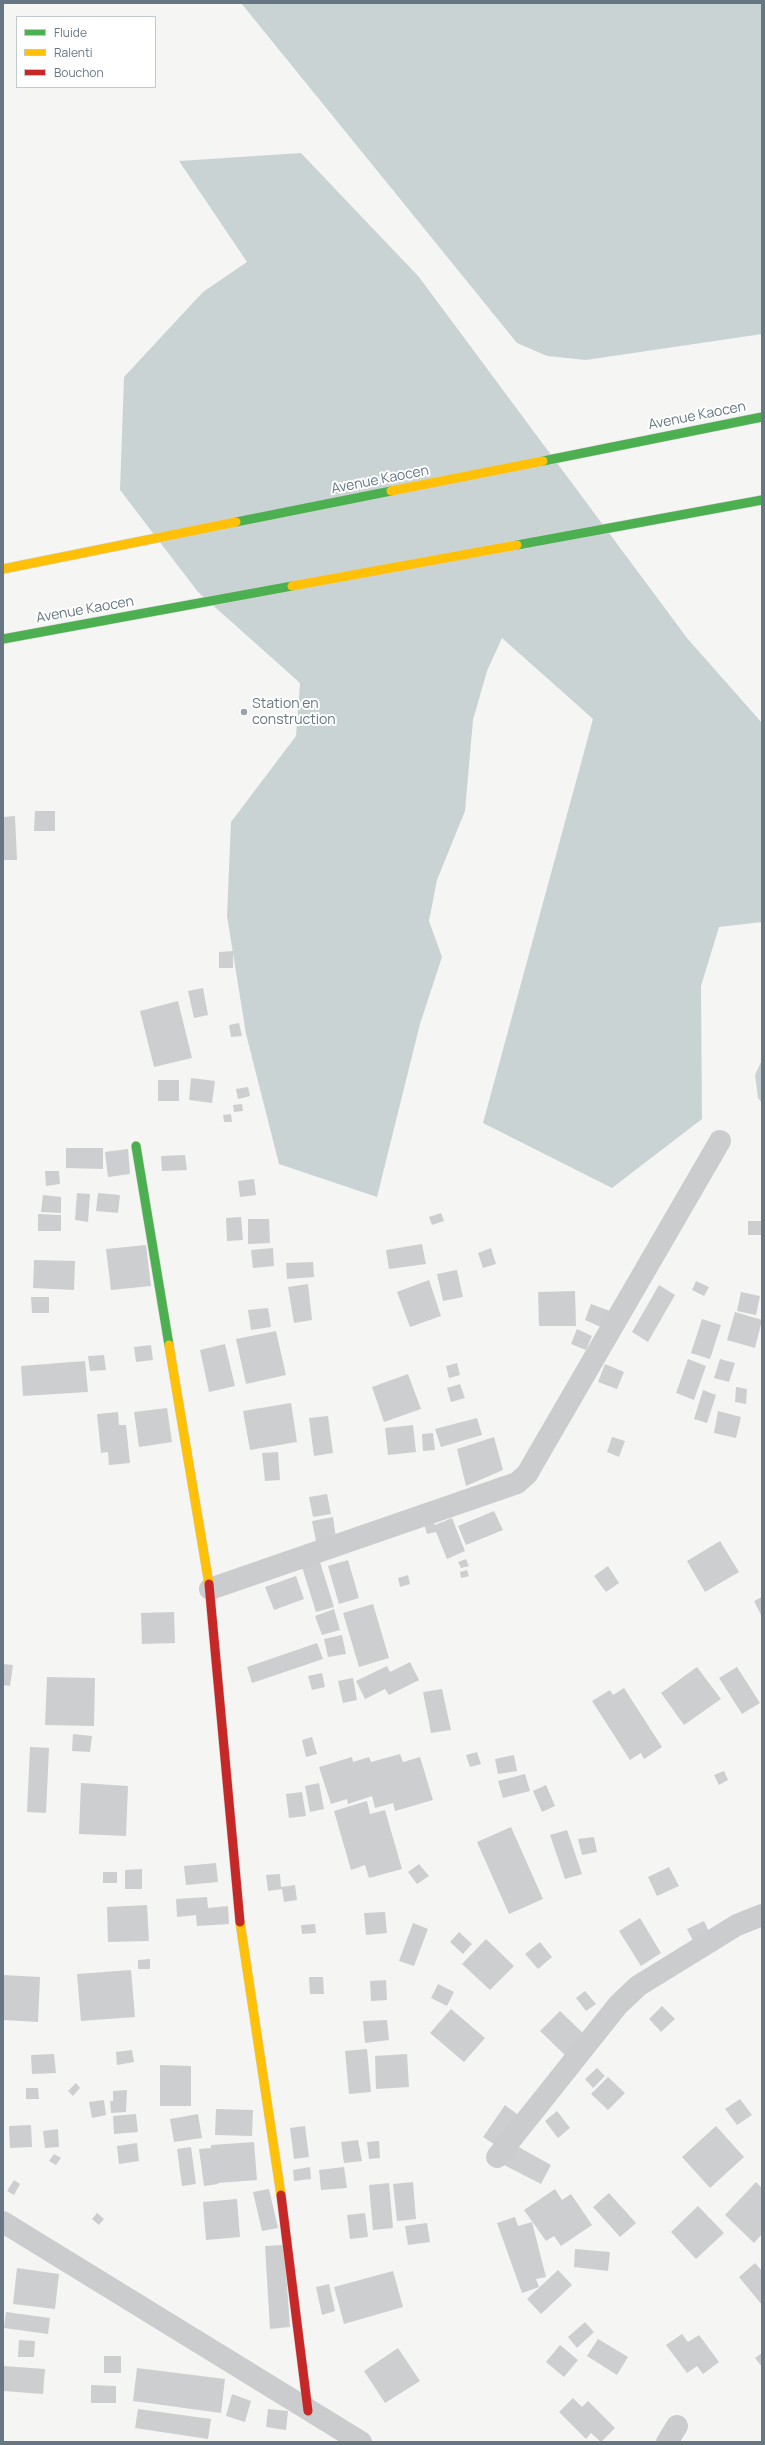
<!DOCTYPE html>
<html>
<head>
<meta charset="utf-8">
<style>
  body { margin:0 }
  #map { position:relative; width:765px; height:2445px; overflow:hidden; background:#f5f5f4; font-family:Manrope,sans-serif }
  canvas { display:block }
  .frame { position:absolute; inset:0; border:4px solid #667783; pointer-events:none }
  .legend { position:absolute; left:16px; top:16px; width:140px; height:72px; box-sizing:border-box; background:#fff; border:1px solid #c2c9cd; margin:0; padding:5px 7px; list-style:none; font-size:12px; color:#667783 }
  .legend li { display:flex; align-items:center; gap:8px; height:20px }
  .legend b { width:20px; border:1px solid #c2c9cd }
</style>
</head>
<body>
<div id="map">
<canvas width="765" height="2445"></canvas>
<div class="frame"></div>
<ul class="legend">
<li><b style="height:5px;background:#4caf50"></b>Fluide</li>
<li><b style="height:5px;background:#ffc107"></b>Ralenti</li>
<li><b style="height:5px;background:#c62828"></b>Bouchon</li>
</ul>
</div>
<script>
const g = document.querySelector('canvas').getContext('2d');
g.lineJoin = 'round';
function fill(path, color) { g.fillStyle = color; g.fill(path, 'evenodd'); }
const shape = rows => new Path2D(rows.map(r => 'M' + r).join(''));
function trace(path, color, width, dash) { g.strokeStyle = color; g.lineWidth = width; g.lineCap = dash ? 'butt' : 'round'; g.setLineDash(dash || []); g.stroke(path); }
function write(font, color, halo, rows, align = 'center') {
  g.font = font + ' Manrope,sans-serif'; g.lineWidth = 4; g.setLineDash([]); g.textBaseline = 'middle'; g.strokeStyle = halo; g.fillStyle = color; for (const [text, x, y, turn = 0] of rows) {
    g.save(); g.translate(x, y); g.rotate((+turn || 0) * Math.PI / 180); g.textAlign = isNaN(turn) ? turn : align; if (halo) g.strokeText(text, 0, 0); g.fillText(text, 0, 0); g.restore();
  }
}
fill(shape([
  [241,3,762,3,762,334,586,360,547,356,517,343],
  [301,153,419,277,687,638,762,723,762,922,719,927,701,986,702,1119,612,1188,483,1123,593,719,502,638,487,671,473,720,465,811,437,880,429,921,442,957,420,1024,377,1197,279,1164,246,1034,227,916,231,822,296,736,300,683,198,592,120,490,124,377,203,292,247,262,179,161],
  [762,1060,762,1103,758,1098,755,1075]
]), '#cad3d4');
fill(shape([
  [35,811,55,811,55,831,34,831],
  [15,816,17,860,3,860,3,817],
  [233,951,233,968,219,968,219,952],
  [203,988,208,1015,194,1018,188,991],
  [178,1001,192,1058,154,1067,140,1011],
  [239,1023,242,1036,231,1037,229,1025],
  [191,1078,215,1081,212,1103,189,1100],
  [158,1080,179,1080,179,1101,158,1101],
  [248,1087,250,1096,238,1099,236,1089],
  [242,1104,243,1111,234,1112,233,1105],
  [231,1114,232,1122,224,1122,223,1115],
  [66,1148,103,1148,103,1169,66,1168],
  [128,1149,130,1174,108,1177,105,1152],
  [185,1155,187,1170,162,1171,161,1156],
  [45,1171,59,1171,60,1184,46,1186],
  [254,1179,256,1195,240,1197,238,1181],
  [77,1193,90,1194,88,1222,75,1220],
  [98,1193,120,1195,118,1213,96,1211],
  [43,1195,61,1197,61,1213,41,1212],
  [441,1213,444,1221,432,1225,429,1217],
  [38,1214,61,1215,61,1231,38,1231],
  [241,1217,243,1240,227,1241,226,1218],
  [248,1219,269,1219,270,1243,248,1244],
  [748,1221,762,1221,762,1235,748,1235],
  [422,1244,426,1264,389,1269,386,1250],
  [146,1245,151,1286,111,1290,106,1249],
  [273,1248,274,1266,253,1268,251,1250],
  [491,1248,496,1264,483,1268,478,1253],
  [34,1260,75,1261,74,1290,33,1288],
  [313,1262,314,1277,287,1279,286,1263],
  [457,1270,463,1297,443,1301,437,1274],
  [429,1280,441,1316,410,1327,397,1292],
  [696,1281,709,1287,704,1296,692,1290],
  [308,1284,312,1320,294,1323,288,1287],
  [659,1285,675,1295,648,1342,632,1332],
  [575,1291,576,1326,539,1326,538,1292],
  [741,1292,760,1296,756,1315,737,1311],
  [31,1297,49,1297,49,1313,32,1313],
  [591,1304,610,1311,603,1328,585,1320],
  [268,1308,271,1327,251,1330,248,1310],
  [735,1312,762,1320,755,1348,727,1340],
  [702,1319,721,1325,710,1359,691,1353],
  [577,1329,592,1336,586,1350,571,1344],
  [276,1331,286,1375,246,1384,236,1339],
  [225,1344,235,1386,209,1392,200,1350],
  [151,1345,153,1360,136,1362,134,1347],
  [104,1355,106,1370,90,1371,88,1356],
  [688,1359,706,1366,694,1400,676,1393],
  [720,1359,735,1363,729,1382,714,1378],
  [85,1361,88,1392,23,1396,21,1366],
  [457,1363,460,1375,449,1378,446,1366],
  [605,1364,624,1372,617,1389,598,1382],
  [408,1374,421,1409,384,1422,372,1387],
  [460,1384,465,1398,451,1402,447,1388],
  [736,1387,747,1389,746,1404,735,1402],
  [703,1390,716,1395,707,1423,694,1419],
  [291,1403,297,1442,250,1450,243,1411],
  [167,1408,172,1442,139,1447,134,1412],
  [718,1411,741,1417,736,1438,714,1433],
  [118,1412,119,1425,126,1425,130,1463,109,1465,108,1452,101,1453,97,1414],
  [328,1416,333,1453,314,1456,309,1418],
  [477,1418,482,1435,441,1447,435,1429],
  [413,1425,416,1452,388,1455,385,1428],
  [433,1433,435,1450,423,1451,422,1434],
  [494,1437,503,1470,466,1486,457,1449],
  [612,1437,625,1441,619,1457,607,1452],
  [278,1452,280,1480,265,1481,262,1453],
  [327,1494,331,1514,313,1517,309,1497],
  [494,1511,503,1530,466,1545,458,1526],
  [333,1517,336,1538,316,1541,312,1521],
  [452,1518,465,1551,447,1559,436,1532,427,1534,424,1523,433,1520,435,1525],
  [720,1541,739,1572,705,1592,687,1561],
  [466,1559,469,1566,461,1568,458,1562],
  [348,1560,359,1598,339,1604,328,1566],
  [320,1562,334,1607,316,1612,302,1567],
  [608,1566,619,1583,606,1592,594,1576],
  [467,1570,469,1576,461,1578,460,1572],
  [408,1575,410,1584,400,1587,398,1578],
  [296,1576,304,1599,274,1610,265,1587],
  [762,1597,762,1617,754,1601],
  [373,1604,389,1658,359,1667,343,1613],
  [334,1609,340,1630,322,1635,315,1616],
  [174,1612,175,1643,142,1644,141,1613],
  [342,1635,346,1654,328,1657,324,1639],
  [317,1643,323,1659,252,1683,247,1667],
  [410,1662,419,1680,389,1695,385,1689,365,1699,356,1681,387,1666,390,1672],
  [3,1664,13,1665,10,1686,3,1685],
  [697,1667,721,1699,684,1725,661,1693],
  [737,1667,760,1703,742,1714,719,1678],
  [322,1673,325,1687,312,1690,308,1676],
  [47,1677,95,1678,94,1726,45,1725],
  [353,1678,357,1700,343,1703,338,1681],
  [624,1688,662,1747,644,1759,641,1753,630,1760,592,1701,610,1690,613,1695],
  [442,1689,451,1730,431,1733,423,1692],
  [73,1734,92,1736,90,1752,72,1751],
  [312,1737,317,1754,306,1757,302,1740],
  [30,1747,49,1748,46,1813,27,1812],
  [477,1752,481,1764,470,1767,466,1755],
  [400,1754,403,1762,420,1757,433,1800,395,1811,393,1803,375,1808,372,1796,348,1804,347,1799,331,1804,319,1767,352,1757,353,1762,369,1757,371,1762],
  [514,1755,517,1771,498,1774,495,1759],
  [724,1771,728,1780,719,1785,714,1775],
  [525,1774,530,1791,503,1798,498,1781],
  [81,1783,128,1786,126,1836,79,1834],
  [319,1783,324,1809,310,1812,305,1786],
  [546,1785,555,1806,542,1812,533,1791],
  [302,1792,306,1816,289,1818,286,1794],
  [367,1801,370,1814,385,1810,402,1869,369,1878,365,1865,351,1870,334,1811],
  [511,1827,543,1899,509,1914,477,1842],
  [567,1830,582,1874,565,1879,550,1835],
  [594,1837,597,1852,582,1855,578,1839],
  [216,1863,218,1882,186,1885,184,1866],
  [419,1864,429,1876,417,1884,408,1872],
  [669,1867,679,1886,657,1896,648,1877],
  [142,1869,142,1889,125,1889,125,1870],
  [103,1872,117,1872,117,1883,103,1883],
  [280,1874,281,1887,295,1885,297,1900,284,1902,282,1889,268,1891,266,1875],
  [207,1897,208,1908,228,1906,229,1924,197,1926,196,1915,177,1917,176,1899],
  [147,1905,149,1941,108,1942,107,1907],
  [385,1912,387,1933,366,1935,364,1913],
  [640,1918,661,1953,641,1966,619,1931],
  [704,1921,712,1938,695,1945,687,1929],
  [413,1923,428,1929,414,1966,399,1961],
  [315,1924,316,1933,302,1934,301,1925],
  [459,1932,472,1944,463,1954,450,1942],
  [486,1939,514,1966,490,1990,462,1964],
  [540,1942,552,1957,538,1969,525,1954],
  [150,1959,150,1969,138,1969,138,1960],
  [131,1970,135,2017,81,2021,77,1974],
  [3,1975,40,1977,38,2022,3,2020],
  [309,1977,323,1977,324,1994,310,1994],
  [386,1980,387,2000,371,2001,370,1981],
  [438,1984,454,1992,447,2006,431,1998],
  [585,1991,596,2004,586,2011,576,1998],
  [662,2006,675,2019,661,2032,649,2019],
  [451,2009,485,2038,464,2062,430,2033],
  [560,2011,586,2036,566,2056,540,2031],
  [387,2020,389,2040,365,2043,363,2021],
  [367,2049,371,2092,349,2094,345,2051],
  [132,2050,134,2062,117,2065,116,2052],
  [54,2054,56,2073,32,2074,31,2055],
  [407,2054,409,2087,376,2089,375,2056],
  [160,2065,191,2066,191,2106,160,2106],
  [597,2068,605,2076,593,2088,585,2079],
  [608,2077,625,2093,608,2110,591,2094],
  [76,2083,80,2088,73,2096,68,2091],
  [26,2088,38,2088,39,2099,26,2099],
  [127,2090,126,2112,111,2113,110,2101,113,2101,113,2091],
  [740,2099,752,2115,737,2125,725,2109],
  [104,2100,106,2115,92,2118,89,2102],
  [505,2105,521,2117,500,2148,483,2137],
  [216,2109,253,2110,252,2136,215,2135],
  [557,2111,570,2128,558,2138,545,2121],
  [136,2114,138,2132,114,2134,113,2116],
  [198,2114,202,2138,174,2142,170,2119],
  [31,2125,32,2147,10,2148,9,2126],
  [305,2126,309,2157,294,2159,290,2128],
  [716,2126,744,2157,710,2188,682,2157],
  [58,2129,59,2147,45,2148,43,2131],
  [358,2140,362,2161,344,2163,341,2142],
  [379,2141,380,2158,369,2159,367,2142],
  [254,2142,257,2180,218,2183,218,2184,204,2186,199,2149,211,2148,211,2145],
  [137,2143,139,2161,119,2164,117,2146],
  [515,2145,551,2165,541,2184,504,2165],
  [191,2147,196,2184,182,2186,177,2149],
  [54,2154,61,2158,56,2165,49,2161],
  [310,2167,311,2179,294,2181,293,2170],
  [344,2167,347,2188,321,2190,319,2170],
  [14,2180,20,2184,14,2195,7,2191],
  [413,2182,416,2219,397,2221,393,2184],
  [756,2182,762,2188,762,2234,754,2243,725,2215],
  [389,2183,393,2228,373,2230,369,2185],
  [269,2189,278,2228,262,2231,253,2192],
  [555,2189,562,2200,571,2194,592,2225,561,2246,554,2236,546,2241,524,2210],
  [609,2193,636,2223,620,2237,593,2207],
  [237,2199,240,2237,206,2240,203,2202],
  [698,2206,724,2233,696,2259,671,2232],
  [97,2213,104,2219,99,2225,92,2219],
  [365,2213,368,2237,350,2239,347,2215],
  [515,2217,518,2226,532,2222,546,2277,536,2279,539,2287,522,2293,497,2223],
  [427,2223,430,2242,408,2245,405,2226],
  [284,2245,290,2327,270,2329,265,2246],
  [575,2249,610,2252,608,2271,574,2267],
  [755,2263,762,2271,762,2305,739,2277],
  [17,2268,59,2274,55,2309,13,2304],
  [558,2270,572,2285,541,2314,527,2299],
  [393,2271,403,2307,344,2324,334,2287],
  [329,2284,335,2311,322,2315,316,2287],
  [6,2312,50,2318,48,2334,4,2328],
  [585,2322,594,2332,577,2348,568,2337],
  [682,2334,688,2342,699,2335,719,2362,703,2374,697,2366,687,2373,666,2345],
  [598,2339,628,2357,617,2375,587,2356],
  [19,2340,35,2341,34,2357,18,2357],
  [560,2345,578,2360,564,2377,546,2362],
  [398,2348,420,2381,385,2403,364,2371],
  [762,2353,762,2367,755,2358],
  [104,2356,121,2356,121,2373,104,2373],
  [3,2366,45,2369,43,2394,3,2391],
  [137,2368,225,2379,221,2413,133,2401],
  [91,2385,116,2386,116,2403,91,2403],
  [232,2394,251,2401,245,2422,226,2416],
  [573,2398,582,2407,588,2401,615,2428,601,2442,591,2433,586,2439,559,2412],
  [138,2409,211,2419,208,2439,135,2428],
  [268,2409,288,2411,286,2430,266,2427]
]), '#cdcecf');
const fast = shape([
  [543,461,762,417],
  [236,522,391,491],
  [517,545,762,500],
  [3,639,292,586],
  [136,1146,169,1345]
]);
const slow = shape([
  [391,491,543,461],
  [3,569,236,522],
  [292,586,517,545],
  [169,1345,209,1584],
  [240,1922,281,2195]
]);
const jam = shape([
  [209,1584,240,1922],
  [281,2195,308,2411]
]);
trace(fast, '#d1d2d2', 10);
trace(slow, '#d1d2d2', 10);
trace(jam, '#d1d2d2', 10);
trace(shape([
  [210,1589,517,1483,527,1474,720,1141],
  [497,2157,618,2005,638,1986,737,1925,762,1915],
  [3,2222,361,2442],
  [667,2442,677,2426]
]), '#cacccd', 22);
trace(fast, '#4caf50', 9);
trace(slow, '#ffc107', 9);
trace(jam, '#c62828', 9);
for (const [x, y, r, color] of [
  [244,712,4,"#98a3ab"]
]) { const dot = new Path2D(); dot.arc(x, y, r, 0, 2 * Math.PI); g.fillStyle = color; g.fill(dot); trace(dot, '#fff', 1.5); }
write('14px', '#667783', '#fff', [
  ["Avenue Kaocen",697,416,-11],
  ["Avenue Kaocen",380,480,-11],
  ["Avenue Kaocen",85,610,-10]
]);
write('14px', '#667783', '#fff', [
  ["Station en",252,704],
  ["construction",252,720]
], 'left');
</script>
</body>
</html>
